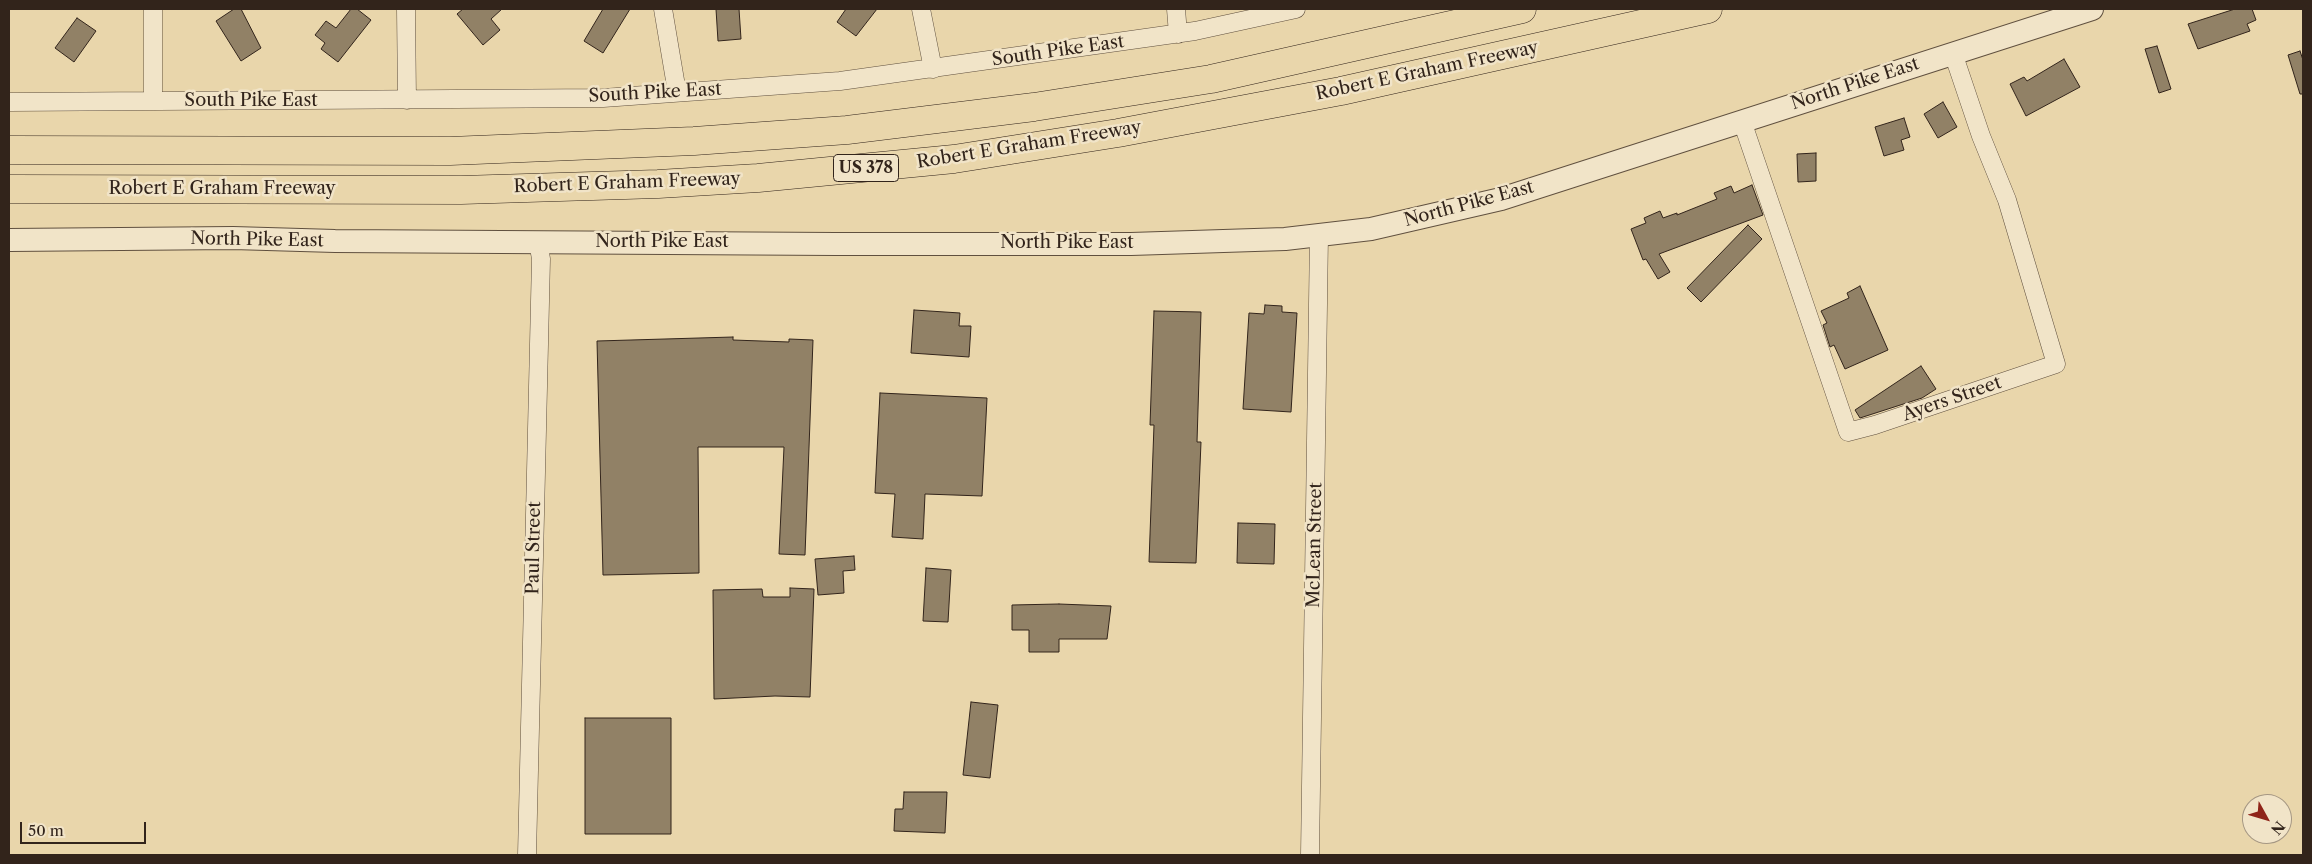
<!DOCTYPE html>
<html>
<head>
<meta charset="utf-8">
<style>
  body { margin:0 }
  #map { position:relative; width:2312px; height:864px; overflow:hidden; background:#e9d6ab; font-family:"Libre Caslon Text",serif }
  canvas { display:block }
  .frame { position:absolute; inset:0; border:10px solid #32241b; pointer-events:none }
  .north { position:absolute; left:2242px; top:794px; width:50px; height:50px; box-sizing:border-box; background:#f1e4c8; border:1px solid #a59783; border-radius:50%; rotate:129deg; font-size:14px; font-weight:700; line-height:20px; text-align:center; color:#32241b }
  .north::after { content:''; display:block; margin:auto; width:18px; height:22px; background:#8f2418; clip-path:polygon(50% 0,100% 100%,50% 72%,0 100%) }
  .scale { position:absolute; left:20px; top:822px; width:126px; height:22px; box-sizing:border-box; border:2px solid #32241b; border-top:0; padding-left:6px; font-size:15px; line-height:18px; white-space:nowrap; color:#32241b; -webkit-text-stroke:4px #f1e4c8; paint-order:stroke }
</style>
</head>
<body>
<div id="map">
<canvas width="2312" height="864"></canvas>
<div class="frame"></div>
<div class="north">N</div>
<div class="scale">50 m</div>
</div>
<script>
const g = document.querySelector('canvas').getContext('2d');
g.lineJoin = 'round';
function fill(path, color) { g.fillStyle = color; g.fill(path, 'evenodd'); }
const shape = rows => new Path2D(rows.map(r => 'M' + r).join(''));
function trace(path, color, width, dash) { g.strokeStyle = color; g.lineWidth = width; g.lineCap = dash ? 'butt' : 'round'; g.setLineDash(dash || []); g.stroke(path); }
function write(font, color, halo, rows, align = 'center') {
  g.font = font + ' "Libre Caslon Text",serif'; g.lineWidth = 5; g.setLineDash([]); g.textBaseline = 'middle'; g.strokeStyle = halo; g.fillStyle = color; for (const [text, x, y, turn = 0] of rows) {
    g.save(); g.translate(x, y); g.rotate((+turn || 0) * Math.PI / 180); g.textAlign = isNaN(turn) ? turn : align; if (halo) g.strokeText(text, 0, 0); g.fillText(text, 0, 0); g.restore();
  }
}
const building = shape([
  [234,9,241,9,261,48,241,61,216,21,234,9],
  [351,9,357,9,371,20,338,62,321,49,325,43,315,35,326,21,336,28,351,9],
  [463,9,502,9,491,19,500,30,483,45,457,14,463,9],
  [603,9,630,9,603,53,584,41,603,9],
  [716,9,739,9,741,39,718,41,716,9],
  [846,9,877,9,856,36,837,22,846,9],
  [2235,9,2252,9,2256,20,2247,24,2250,31,2198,49,2188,24,2235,9],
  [77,18,96,31,74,62,55,48,77,18],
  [2157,46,2171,89,2159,93,2145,49,2157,46],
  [2300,51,2303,60,2303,94,2300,94,2288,55,2300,51],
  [2064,59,2080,87,2026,116,2010,84,2024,77,2027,81,2064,59],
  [1943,102,1957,127,1938,138,1924,114,1943,102],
  [1904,118,1910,137,1901,140,1904,150,1884,156,1875,127,1904,118],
  [1816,153,1816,181,1798,182,1797,154,1816,153],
  [1752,185,1763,215,1659,254,1670,272,1658,279,1646,259,1643,260,1631,229,1646,223,1644,218,1660,211,1663,218,1677,213,1677,215,1717,199,1714,193,1731,186,1734,193,1752,185],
  [1748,225,1762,239,1701,302,1687,288,1748,225],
  [1860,286,1888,350,1845,369,1834,345,1830,347,1823,325,1827,323,1821,311,1849,298,1847,293,1860,286],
  [1265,305,1282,306,1282,312,1297,313,1291,412,1243,409,1249,313,1264,314,1265,305],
  [914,310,960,313,959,326,971,326,969,357,911,353,914,310],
  [1154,311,1201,312,1197,442,1201,442,1196,563,1149,562,1154,425,1150,425,1154,311],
  [733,337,733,340,789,342,789,339,813,340,805,555,779,554,784,447,698,447,699,573,603,575,597,341,733,337],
  [1921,366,1936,389,1922,398,1860,418,1855,410,1921,366],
  [880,393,987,398,982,496,925,494,923,539,892,537,895,494,875,493,880,393],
  [1238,523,1275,524,1274,564,1237,563,1238,523],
  [854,556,855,570,843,571,844,593,818,595,815,559,854,556],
  [926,568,951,570,948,622,923,621,926,568],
  [790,588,814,589,810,697,775,696,714,699,713,590,762,589,763,597,790,597,790,588],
  [1059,604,1111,606,1107,639,1059,639,1059,652,1029,652,1029,630,1012,630,1012,605,1059,604],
  [971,702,998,705,990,778,963,775,971,702],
  [585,718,671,718,671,834,585,834,585,718],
  [904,792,947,792,945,833,894,831,895,809,903,809,904,792]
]);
fill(building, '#918166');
trace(building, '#32241b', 1);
const minor = shape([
  [153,9,153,101],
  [406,9,407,100],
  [663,9,677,92],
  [921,9,933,69],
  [1176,9,1178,34],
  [9,102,603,98,840,81,1195,31,1296,9],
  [1742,121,1848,432,1875,425,2056,364,2007,200,1981,136,1953,53],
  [527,855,541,259,538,241],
  [1310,855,1319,235]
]);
const tertiary = shape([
  [9,240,233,238,335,241,835,244,1131,244,1285,239,1371,229,1501,199,2092,9]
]);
const motorway = shape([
  [9,150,450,151,694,141,847,130,1034,107,1211,79,1522,9],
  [9,189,461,190,658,184,758,178,954,159,1118,133,1341,91,1708,9]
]);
trace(minor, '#60503f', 19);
trace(tertiary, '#60503f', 24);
trace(motorway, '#32241b', 29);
trace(minor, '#f1e4c8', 18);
trace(tertiary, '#f1e4c8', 22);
trace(motorway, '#e9d6ab', 28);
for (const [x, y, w] of [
  [866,168,65]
]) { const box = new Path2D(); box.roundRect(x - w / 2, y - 13.5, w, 27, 4); g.fillStyle = '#f1e4c8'; g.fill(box); trace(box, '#32241b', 1); }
write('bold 16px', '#32241b', null, [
  ["US 378",866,168]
]);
write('18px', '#32241b', '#f1e4c8', [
  ["South Pike East",1058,51,-8],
  ["Robert E Graham Freeway",1427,71,-12],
  ["North Pike East",1855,84,-18],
  ["South Pike East",655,93,-3],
  ["South Pike East",251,101],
  ["Robert E Graham Freeway",1029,145,-9],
  ["Robert E Graham Freeway",627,183,-2],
  ["Robert E Graham Freeway",222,189],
  ["North Pike East",1469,204,-15],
  ["North Pike East",257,240,1],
  ["North Pike East",662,242],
  ["North Pike East",1067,243],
  ["Ayers Street",1952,399,-19],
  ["McLean Street",1315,545,-89],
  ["Paul Street",534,548,-89]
]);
</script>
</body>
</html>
